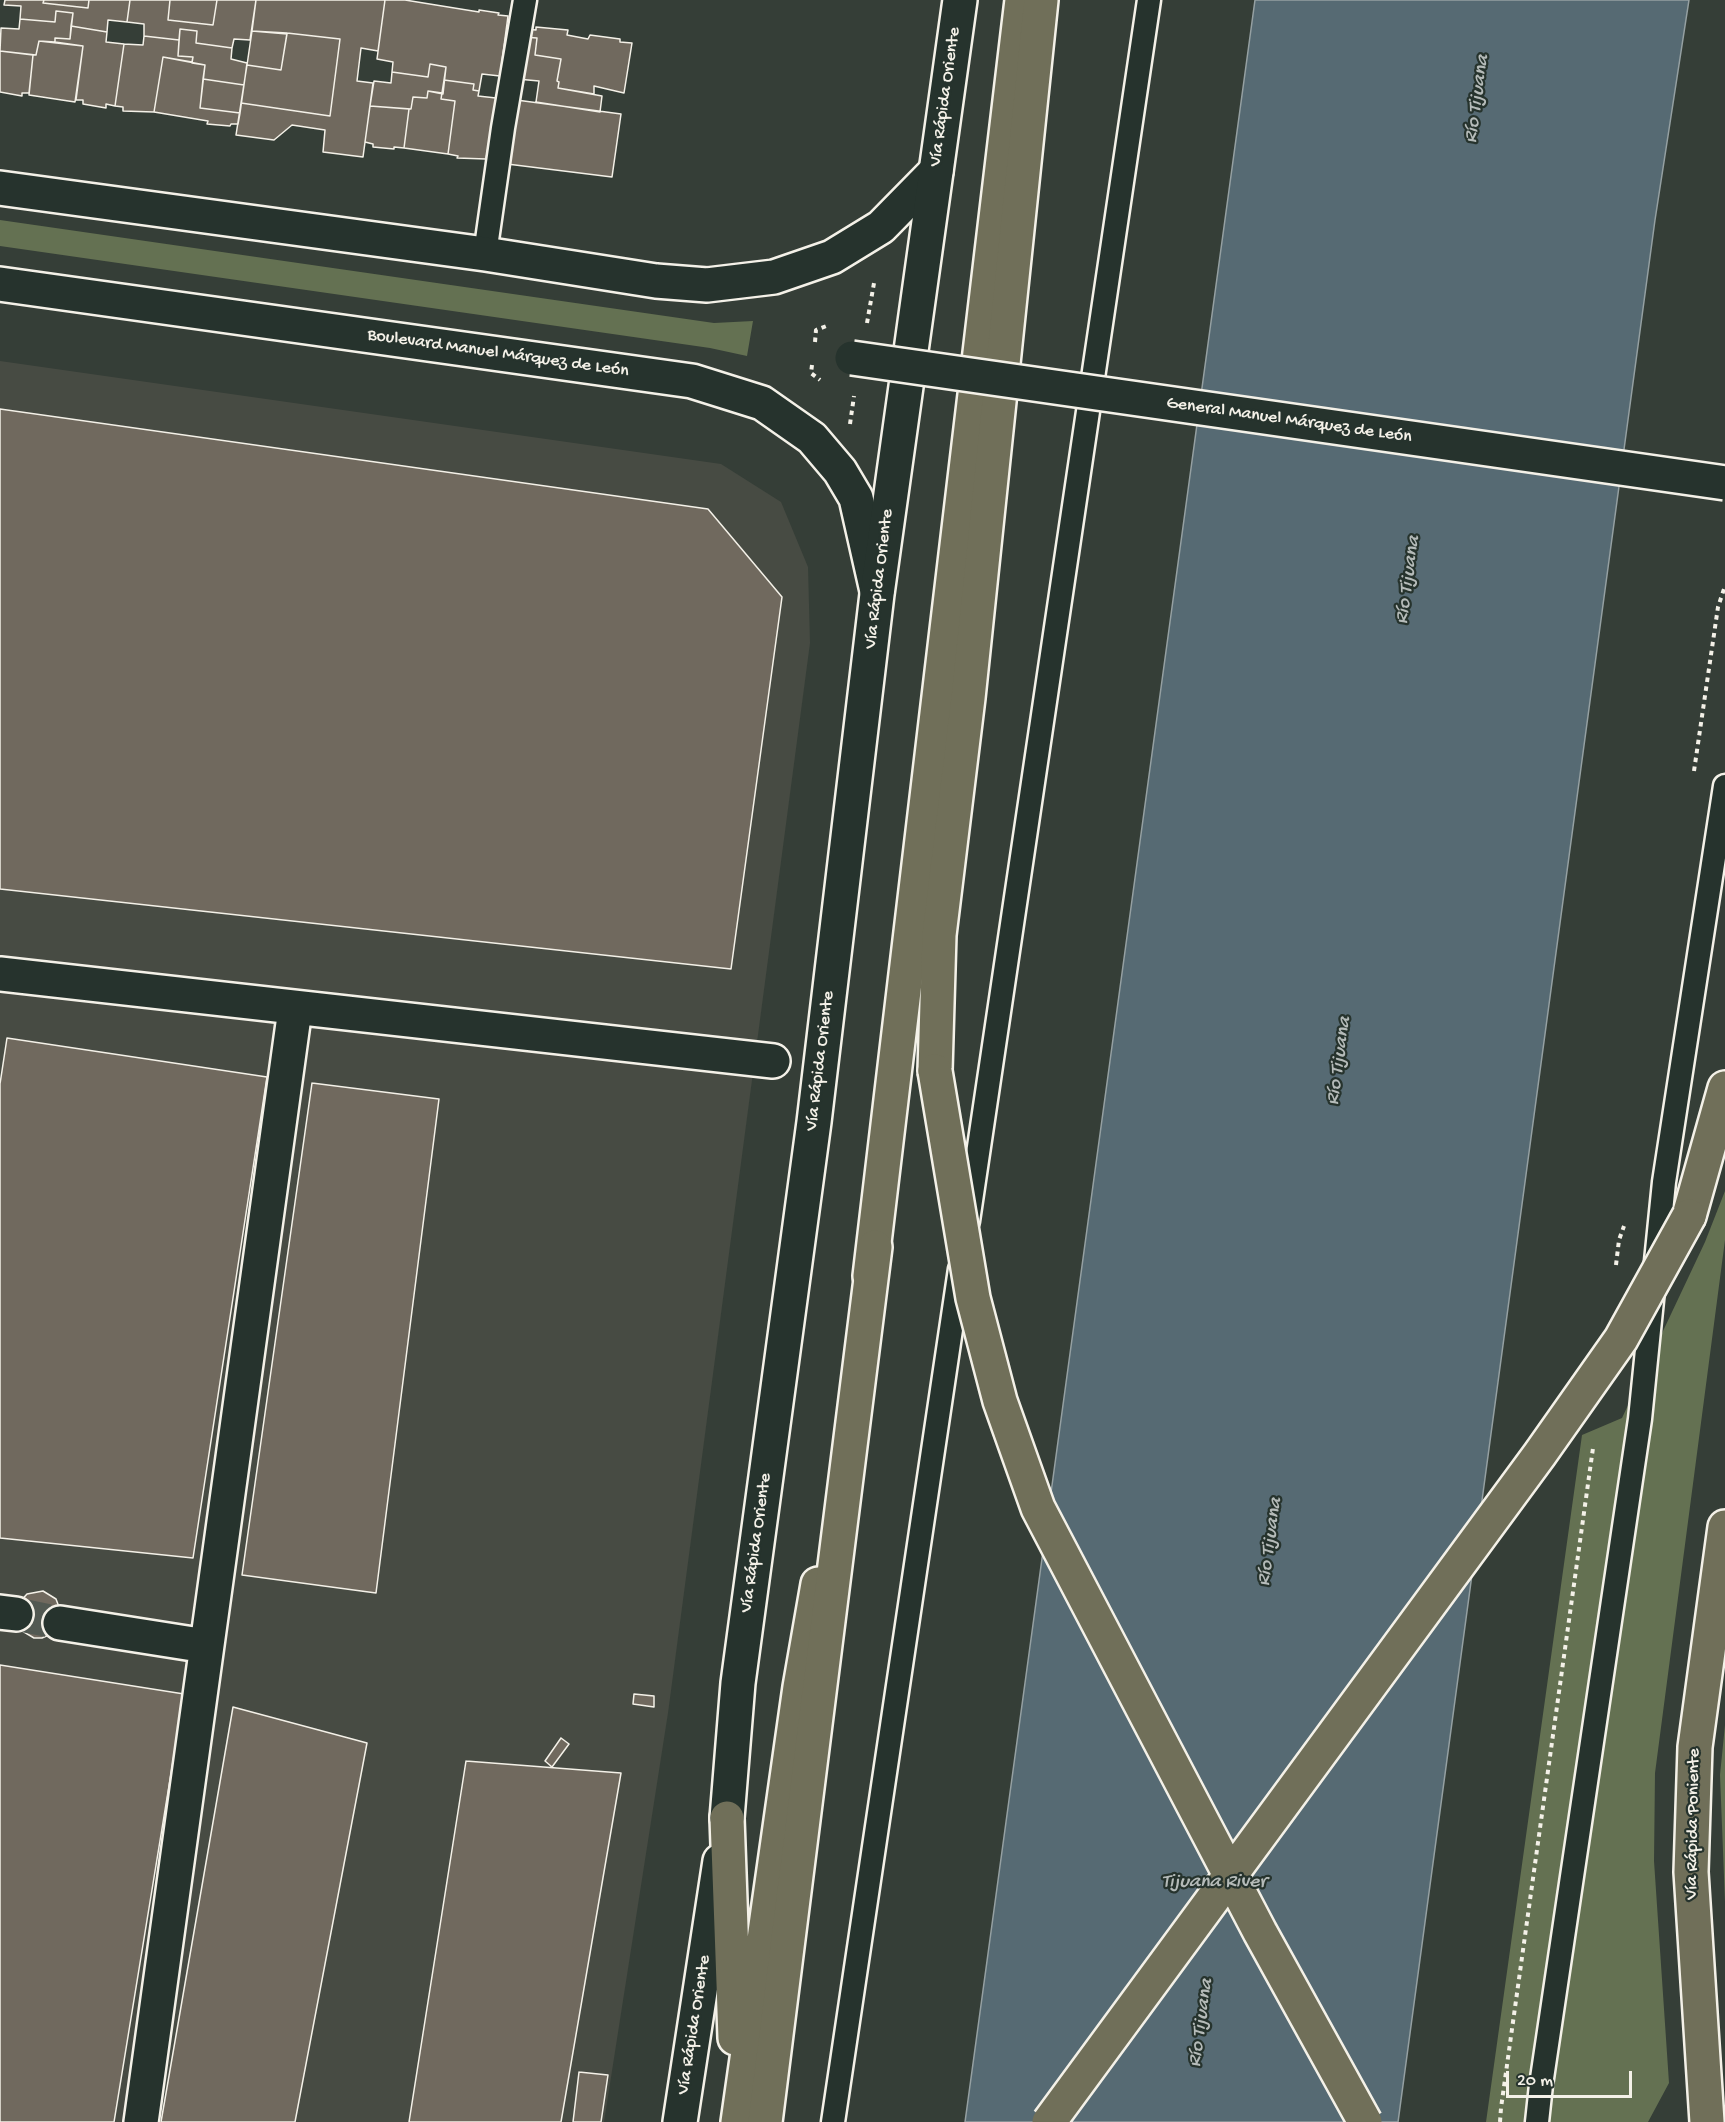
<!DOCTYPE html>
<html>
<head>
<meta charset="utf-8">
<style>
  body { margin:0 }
  #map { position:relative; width:1725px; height:2122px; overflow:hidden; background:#353e37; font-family:"Gochi Hand",sans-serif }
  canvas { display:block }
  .scale { position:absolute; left:1506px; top:2071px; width:126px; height:27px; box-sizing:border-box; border:3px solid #f4f1e8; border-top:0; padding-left:8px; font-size:18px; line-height:21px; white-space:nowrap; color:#f4f1e8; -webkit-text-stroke:4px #26332d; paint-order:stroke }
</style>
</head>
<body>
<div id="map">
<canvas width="1725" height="2122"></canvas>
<div class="scale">20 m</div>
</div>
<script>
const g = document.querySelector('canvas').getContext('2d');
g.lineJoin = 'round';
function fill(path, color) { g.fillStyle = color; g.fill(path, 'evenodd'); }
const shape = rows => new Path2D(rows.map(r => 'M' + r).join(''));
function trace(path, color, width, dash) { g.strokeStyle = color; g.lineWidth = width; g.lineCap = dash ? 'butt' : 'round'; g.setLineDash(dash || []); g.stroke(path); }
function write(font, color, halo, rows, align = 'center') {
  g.font = font + ' "Gochi Hand",sans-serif'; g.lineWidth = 4.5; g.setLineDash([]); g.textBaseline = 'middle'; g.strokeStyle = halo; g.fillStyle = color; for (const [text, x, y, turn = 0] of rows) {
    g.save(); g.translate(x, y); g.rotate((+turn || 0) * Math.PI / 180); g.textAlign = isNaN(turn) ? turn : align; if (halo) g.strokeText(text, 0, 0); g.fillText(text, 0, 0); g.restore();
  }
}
fill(shape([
  [0,361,721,464,781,502,808,567,810,643,668,1713,604,2122,0,2122]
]), '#474b43');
fill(shape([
  [0,220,714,323,753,321,747,356,710,348,0,246],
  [1725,1191,1725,1240,1655,1773,1654,1861,1669,2083,1648,2122,1486,2122,1582,1435,1622,1418,1705,1242],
  [1725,1725,1725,1902,1720,1775]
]), '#647152');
const water = shape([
  [1255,0,1689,0,1655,220,1398,2122,965,2122,1255,0]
]);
fill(water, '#566a73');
trace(water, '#95a0a2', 1.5);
const building = shape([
  [5,0,44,0,43,3,88,8,89,0,130,0,127,22,108,20,107,32,71,26,73,13,56,11,55,22,20,19,21,6,4,5,5,0],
  [44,0,89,0,88,8,43,3,44,0],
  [130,0,170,0,168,20,213,25,217,0,256,0,250,40,234,39,232,48,196,43,197,31,180,29,179,40,144,36,144,24,127,22,130,0],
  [170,0,217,0,213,25,168,20,170,0],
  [256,0,385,0,378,51,361,48,357,81,373,83,363,157,323,152,325,130,292,125,274,140,236,135,241,103,330,116,340,39,287,33,252,31,256,0],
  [385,0,405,0,479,12,479,10,499,13,498,15,508,16,500,76,482,74,479,91,473,90,474,84,444,80,446,67,430,64,428,77,392,72,393,62,377,59,385,0],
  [56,11,73,13,70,39,55,38,55,42,39,41,36,55,0,51,1,28,19,29,20,19,55,22,56,11],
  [71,26,107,32,106,42,124,44,115,106,106,104,106,108,83,104,83,100,76,100,83,46,55,42,55,38,70,39,71,26],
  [536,27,568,30,567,35,588,39,590,35,620,39,620,42,632,43,624,93,594,86,594,94,558,88,559,82,557,81,561,59,535,55,537,38,524,37,525,29,536,30,536,27],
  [180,29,197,31,196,43,232,48,231,59,247,63,244,85,203,79,205,65,192,63,193,57,178,56,180,29],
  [252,31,287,34,281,70,247,65,252,31],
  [287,33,340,39,330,116,241,103,247,65,281,70,287,33],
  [144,36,179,40,178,56,193,57,192,62,163,57,154,112,123,111,123,107,115,106,124,44,143,45,144,36],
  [524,37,537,38,535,55,561,59,557,81,559,82,558,88,602,96,600,112,536,102,539,81,517,79,524,37],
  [39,41,83,46,75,102,29,95,33,55,36,55,39,41],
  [0,51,33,55,29,93,22,93,22,96,0,92,0,51],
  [163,57,205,65,200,108,240,113,238,124,231,124,230,126,207,124,208,121,154,112,163,57],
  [430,64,446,67,443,94,428,91,427,98,413,97,411,109,370,106,374,81,391,83,392,72,428,77,430,64],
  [203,79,244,85,240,113,200,108,203,79],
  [444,80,474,84,473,90,479,91,478,96,496,98,486,159,457,158,458,156,448,154,455,101,441,99,444,80],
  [428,91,442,93,441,99,455,101,448,154,404,148,409,109,411,109,413,97,427,98,428,91],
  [509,99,621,114,612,177,499,163,509,99],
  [370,106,409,109,404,148,394,147,394,149,373,147,373,144,365,142,370,106],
  [0,409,708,509,782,597,731,969,0,889,0,409],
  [7,1038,267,1077,193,1558,0,1538,0,1084,7,1038],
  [312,1083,439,1099,376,1593,242,1575,312,1083],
  [43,1591,56,1599,62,1615,51,1634,42,1638,34,1638,19,1629,16,1606,27,1594,43,1591],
  [0,1665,184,1694,114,2122,0,2122,0,1665],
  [634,1694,654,1696,654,1707,633,1704,634,1694],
  [233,1707,367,1743,295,2122,161,2122,233,1707],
  [561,1738,569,1744,552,1767,545,1761,561,1738],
  [466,1761,621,1773,561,2122,409,2122,466,1761],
  [579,2072,608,2075,601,2122,573,2122,579,2072]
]);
fill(building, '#70695e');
trace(building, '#f4f1e8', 1.5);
trace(shape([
  [16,1614,60,1623]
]), '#525952', 33, [33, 16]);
const service = shape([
  [485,254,503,128,525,0],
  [968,1221,1149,0],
  [833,2122,960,1269],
  [1537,2122,1541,2085,1640,1419,1664,1182,1725,786]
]);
const pedestrian = shape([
  [0,974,773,1061],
  [0,1612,16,1614],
  [60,1623,206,1646],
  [141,2122,295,1009]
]);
const tertiary = shape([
  [0,188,485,254,656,281,707,285,774,277,832,257,881,227,936,171],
  [0,284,692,381,762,403,812,438,840,471,856,498,877,591],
  [680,2122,720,1861]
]);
const secondary = shape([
  [727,1818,738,1683,814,1122,877,594,960,0]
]);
const trunk = shape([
  [870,1276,1022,0],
  [727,1818,735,2038],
  [738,2122,800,1687,818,1584],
  [1707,2122,1691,1872,1695,1747,1725,1527]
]);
const motorway = shape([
  [935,1071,939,935,968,698,1041,0],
  [1689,1216,1725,1088],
  [765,2122,875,1247]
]);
trace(service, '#f4f1e8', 27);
trace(pedestrian, '#f4f1e8', 38);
trace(tertiary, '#f4f1e8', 38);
trace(secondary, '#f4f1e8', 38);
trace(trunk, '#f4f1e8', 38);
trace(motorway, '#f4f1e8', 38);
trace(shape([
  [867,323,874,283],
  [815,342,816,330,829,325],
  [812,365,811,373,820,380],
  [850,424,854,396],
  [1694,771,1718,607,1725,586],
  [1616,1265,1619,1240,1624,1226],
  [1500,2122,1501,2108,1593,1448]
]), '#f4f1e8', 4, [4.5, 4.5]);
trace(service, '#26332d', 22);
trace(pedestrian, '#26332d', 33);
trace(tertiary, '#26332d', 33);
trace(secondary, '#26332d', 33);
trace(trunk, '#706f59', 33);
trace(motorway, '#706f59', 33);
const pedestrianBridge = shape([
  [852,358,1725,483]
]);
const motorwayBridge = shape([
  [935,1071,973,1298,1000,1401,1038,1508,1260,1932,1365,2122],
  [1049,2122,1540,1454,1621,1339,1689,1216]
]);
trace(pedestrianBridge, '#f4f1e8', 38, []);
trace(motorwayBridge, '#f4f1e8', 38, []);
trace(pedestrianBridge, '#26332d', 33);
trace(motorwayBridge, '#706f59', 33);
write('18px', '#f4f1e8', '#26332d', [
  ["Vía Rápida Oriente",946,97,-82],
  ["Boulevard Manuel Márquez de León",498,354,8],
  ["General Manuel Márquez de León",1289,421,8],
  ["Vía Rápida Oriente",880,579,-83],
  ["Vía Rápida Oriente",821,1061,-83],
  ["Vía Rápida Oriente",757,1543,-82],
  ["Vía Rápida Poniente",1694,1824,-89],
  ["Vía Rápida Oriente",695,2025,-81]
]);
write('italic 20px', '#b5bbb9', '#26332d', [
  ["Río Tijuana",1478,99,-82],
  ["Río Tijuana",1409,580,-82],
  ["Río Tijuana",1340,1061,-82],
  ["Río Tijuana",1271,1542,-82],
  ["Tijuana River",1214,1883],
  ["Río Tijuana",1202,2023,-82]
]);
</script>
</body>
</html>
